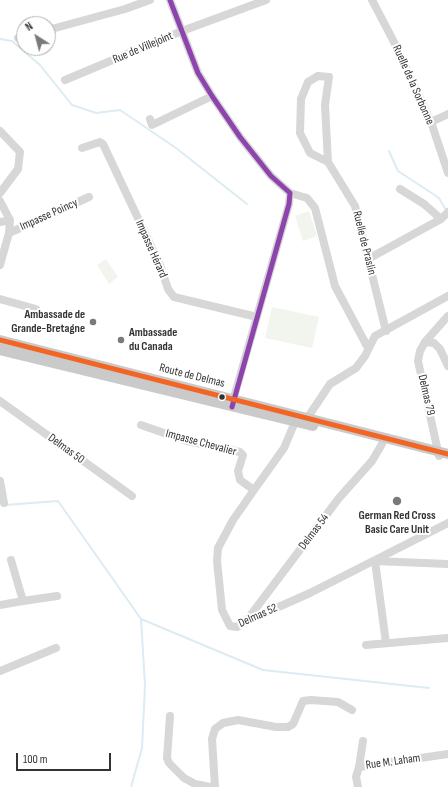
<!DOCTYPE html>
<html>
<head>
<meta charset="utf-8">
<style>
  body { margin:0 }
  #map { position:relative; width:448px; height:787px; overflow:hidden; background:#fff; font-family:"Sofia Sans Condensed",sans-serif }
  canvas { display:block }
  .north { position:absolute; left:16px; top:16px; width:40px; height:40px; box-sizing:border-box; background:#fff; border:1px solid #adadad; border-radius:50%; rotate:324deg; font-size:11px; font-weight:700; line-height:16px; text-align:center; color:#333 }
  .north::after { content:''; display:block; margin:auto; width:14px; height:18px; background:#7a7a7a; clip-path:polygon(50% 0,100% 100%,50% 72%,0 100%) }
  .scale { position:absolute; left:16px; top:753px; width:95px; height:18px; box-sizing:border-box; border:2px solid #333; border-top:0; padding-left:5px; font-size:12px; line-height:14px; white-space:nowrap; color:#333; -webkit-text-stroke:3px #fff; paint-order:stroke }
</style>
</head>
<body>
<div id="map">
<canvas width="448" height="787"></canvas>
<div class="north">N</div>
<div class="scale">100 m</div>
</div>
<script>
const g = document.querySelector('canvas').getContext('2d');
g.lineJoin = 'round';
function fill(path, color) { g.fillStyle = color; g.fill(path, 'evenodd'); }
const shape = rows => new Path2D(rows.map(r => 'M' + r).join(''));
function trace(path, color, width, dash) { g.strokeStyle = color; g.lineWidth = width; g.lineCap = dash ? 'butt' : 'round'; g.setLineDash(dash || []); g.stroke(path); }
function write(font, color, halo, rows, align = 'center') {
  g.font = font + ' "Sofia Sans Condensed",sans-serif'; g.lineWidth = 4; g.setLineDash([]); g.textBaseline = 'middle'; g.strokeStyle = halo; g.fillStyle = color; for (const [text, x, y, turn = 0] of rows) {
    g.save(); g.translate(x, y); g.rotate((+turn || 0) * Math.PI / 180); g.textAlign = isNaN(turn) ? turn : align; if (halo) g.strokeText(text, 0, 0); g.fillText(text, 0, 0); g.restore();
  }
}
fill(shape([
  [309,211,317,236,303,241,295,216],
  [106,259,118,277,109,284,97,265],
  [272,307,319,317,312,348,265,338]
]), '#f1f5ed');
trace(shape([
  [0,39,12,41,40,65,72,105,96,113,120,110,176,148,247,204],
  [389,151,398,171,439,198,446,210],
  [5,505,58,501,141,619,145,685,142,748,131,787],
  [141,619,263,670,429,688]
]), '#ddebf3', 2);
trace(shape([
  [170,0,198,73,212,96,240,137,271,176,290,193,289,204,232,404],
  [372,0,395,44,431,122,448,173],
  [48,30,125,9,150,0],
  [18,38,24,36],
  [318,76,329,77,325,105,328,162,310,153,300,133,301,99,308,82,318,76],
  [65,80,182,31,266,0],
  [150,119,152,125,212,96],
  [431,122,448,114],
  [0,131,20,152,18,169,0,193],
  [82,148,100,142,103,144,160,265,168,289,174,297,257,317],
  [328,162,355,206,386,331],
  [400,189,424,204,441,219],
  [290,193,307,198,315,208,335,286,368,348],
  [0,201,10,220,9,233,0,265],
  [0,222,10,220],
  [9,233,89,197],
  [368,259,441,219,448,212],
  [0,299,36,309],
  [425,342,434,343,440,349,448,366],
  [0,401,132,496],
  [295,422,284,448,254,490,233,520,218,548,217,561,222,610,230,626,237,627,247,621,310,593,448,523],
  [307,423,308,417,330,384,356,368,365,356,375,336,448,296],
  [141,425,187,441,240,452,243,455,238,471,240,480,254,490],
  [439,456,418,361,420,351,425,342,448,316],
  [0,481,4,503],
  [23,601,57,596],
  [0,605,23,601,11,560],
  [247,620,339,498,372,461,382,444],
  [386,643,375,561,448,564],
  [366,645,448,638],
  [0,671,56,648],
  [170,716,167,758,169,763,184,778,195,784,210,787],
  [359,767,363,741],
  [215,787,212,739,215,729,223,723,238,720,276,727,288,727,293,724,303,701,311,700,338,702,352,710],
  [358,787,356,777,359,767,448,754]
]), '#d7d7d7', 8);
trace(shape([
  [0,340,448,454],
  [0,350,313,426]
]), '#cacaca', 10);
trace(shape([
  [170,0,198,73,212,96,240,137,271,176,290,193,289,204,232,407]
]), '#8e44ad', 5);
trace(shape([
  [0,340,448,454]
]), '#f26522', 5);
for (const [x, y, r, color] of [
  [93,322,4,"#7a7a7a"],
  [121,340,4,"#7a7a7a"],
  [222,397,3.5,"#333"],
  [397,501,5,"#7a7a7a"]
]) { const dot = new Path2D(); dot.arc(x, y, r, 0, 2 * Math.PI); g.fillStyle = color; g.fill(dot); trace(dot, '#fff', 1.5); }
write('12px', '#333', '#fff', [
  ["Rue de Villejoint",143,48,-23],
  ["Ruelle de la Sorbonne",413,85,66],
  ["Impasse Poincy",49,215,-24],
  ["Ruelle de Praslin",364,243,76],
  ["Impasse Hérard",151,249,66],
  ["Route de Delmas",192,376,14],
  ["Delmas 79",426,395,77],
  ["Impasse Chevalier",201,443,15],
  ["Delmas 50",66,449,36],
  ["Delmas 54",314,532,-53],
  ["Delmas 52",258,616,-24],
  ["Rue M. Laham",393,762,-8]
]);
write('bold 12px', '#333', '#fff', [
  ["Ambassade de",85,315],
  ["Grande-Bretagne",85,329],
  ["Ambassade",129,333,"left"],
  ["du Canada",129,347,"left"],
  ["German Red Cross",397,516,"center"],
  ["Basic Care Unit",397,530,"center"]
], 'right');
</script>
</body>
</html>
